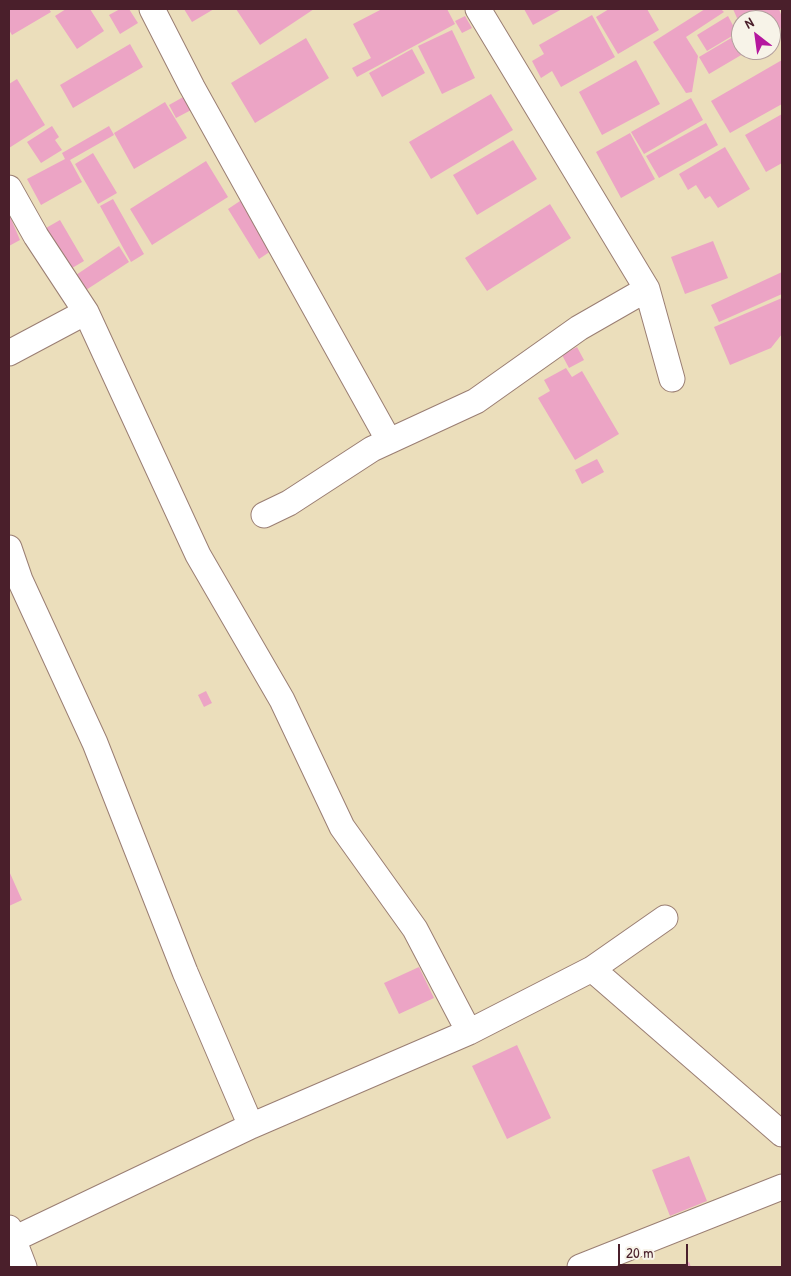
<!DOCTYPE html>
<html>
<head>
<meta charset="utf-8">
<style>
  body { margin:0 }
  #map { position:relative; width:791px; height:1276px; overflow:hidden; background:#ebdebb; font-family:"Patrick Hand",sans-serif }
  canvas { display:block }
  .frame { position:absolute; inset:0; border:10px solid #4a1f2b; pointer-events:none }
  .north { position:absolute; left:731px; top:10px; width:50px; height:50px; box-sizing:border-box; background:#f7f3e8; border:1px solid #b29e9c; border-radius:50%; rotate:330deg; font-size:14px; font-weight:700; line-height:20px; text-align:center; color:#4a1f2b }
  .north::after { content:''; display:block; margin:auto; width:18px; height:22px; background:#b5179e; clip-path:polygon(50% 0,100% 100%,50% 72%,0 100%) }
  .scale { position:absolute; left:618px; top:1244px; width:70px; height:22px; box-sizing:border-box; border:2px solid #4a1f2b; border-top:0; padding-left:6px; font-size:15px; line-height:18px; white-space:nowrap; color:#4a1f2b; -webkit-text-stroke:4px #f7f3e8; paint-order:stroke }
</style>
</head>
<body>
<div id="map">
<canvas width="791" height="1276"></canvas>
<div class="frame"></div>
<div class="north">N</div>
<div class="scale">20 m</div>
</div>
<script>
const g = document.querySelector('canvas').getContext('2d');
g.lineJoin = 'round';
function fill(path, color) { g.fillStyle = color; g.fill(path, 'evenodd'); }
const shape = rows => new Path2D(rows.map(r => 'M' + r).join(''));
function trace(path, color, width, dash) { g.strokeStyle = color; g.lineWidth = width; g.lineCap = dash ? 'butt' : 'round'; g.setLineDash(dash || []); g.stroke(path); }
fill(shape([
  [9,9,49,9,51,12,12,35,9,30],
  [66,9,90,9,104,31,77,49,55,16],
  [120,9,129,9,138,23,120,34,109,15],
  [184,9,214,9,192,22],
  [236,9,314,9,260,45],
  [382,9,447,9,455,24,357,77,352,68,371,58,353,24],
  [524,9,562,9,533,25],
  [609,9,647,9,659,30,618,54,596,17],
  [705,9,721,9,724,12,686,37,698,56,692,92,686,93,653,42],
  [733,9,779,9,782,17,782,28,771,33,771,20,741,20,741,27],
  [592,15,615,57,561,87,552,71,541,78,532,61,544,54,539,45],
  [465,16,472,28,462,33,455,21],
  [728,16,737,33,707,51,697,35],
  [452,30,475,78,442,94,418,46],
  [738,34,741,39,741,50,748,51,709,74,699,57],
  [306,38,329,78,255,123,231,83],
  [130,44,143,67,73,108,60,85],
  [412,49,425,73,382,97,369,73],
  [636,60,660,104,602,135,579,92],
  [782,60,782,104,730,133,711,101],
  [17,79,45,125,9,148,9,84],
  [491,94,513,130,431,179,409,142],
  [185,96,193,109,176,118,169,105],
  [691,98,703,120,644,154,631,132],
  [165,102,187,138,134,169,114,133],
  [782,114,782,163,766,172,745,135],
  [706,123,718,145,659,178,646,156],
  [52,126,59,137,55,140,62,150,41,163,27,142],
  [109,126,114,135,70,160,82,182,41,205,27,179,65,159,62,153],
  [630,133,655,179,621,198,596,152],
  [513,140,537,179,477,215,453,175],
  [725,147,750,189,718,208,710,196,705,199,696,185,688,190,679,174],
  [93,153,117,193,98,204,75,164],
  [206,161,228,197,152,245,130,209],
  [113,199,144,254,131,262,100,206],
  [243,199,274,249,259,259,228,209],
  [550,204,571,238,487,291,465,258],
  [9,214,20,240,9,246],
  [60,220,84,261,62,274,39,232],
  [713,241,728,278,685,294,671,257],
  [119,246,129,262,86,290,76,275],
  [782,272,782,294,719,322,711,305],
  [782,298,782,334,771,348,730,365,714,327],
  [577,347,584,360,569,368,562,355],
  [566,368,572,377,582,371,619,434,575,460,538,398,550,391,544,380],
  [597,459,604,472,582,484,575,470],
  [206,691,212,703,204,707,198,695],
  [9,871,22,900,9,906],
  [419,967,434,998,399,1014,384,983],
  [517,1045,551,1118,507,1139,472,1066],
  [689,1156,707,1201,670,1216,652,1170],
  [689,1262,691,1267,678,1267]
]), '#eca4c5');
const street = shape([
  [152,9,192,87,389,441],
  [9,188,36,236,86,312,198,555,282,700,342,827,415,929,469,1032],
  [647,289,672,379],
  [9,353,86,312],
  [264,515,289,503,372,449,476,401,579,328,647,289,478,9],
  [9,548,20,580,95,743,185,972,251,1126],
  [592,969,782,1134],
  [9,1228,24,1267],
  [14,1239,251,1126,469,1032,592,969,665,918],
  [580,1267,782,1187]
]);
trace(street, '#9a7e73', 27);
trace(street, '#fff', 25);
</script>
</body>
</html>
